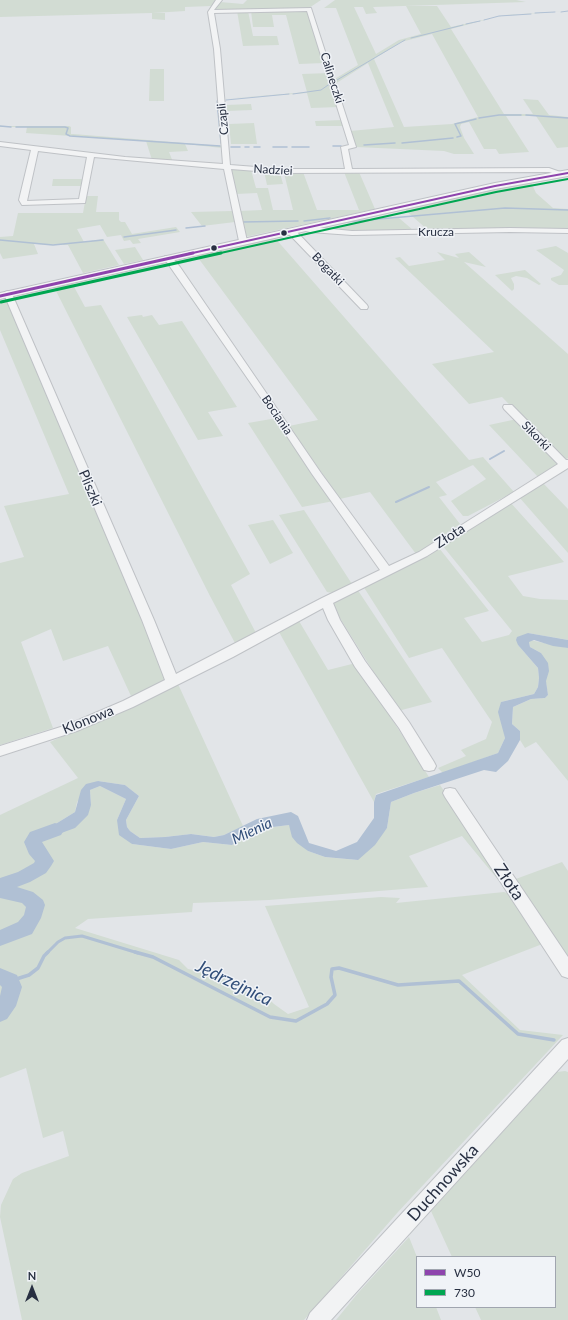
<!DOCTYPE html>
<html>
<head>
<meta charset="utf-8">
<style>
  body { margin:0 }
  #map { position:relative; width:568px; height:1320px; overflow:hidden; background:#e2e5e8; font-family:Lato,sans-serif }
  canvas { display:block }
  .legend { position:absolute; left:416px; top:1256px; width:140px; height:52px; box-sizing:border-box; background:#f0f3f7; border:1px solid #a0a5af; margin:0; padding:5px 7px; list-style:none; font-size:12px; color:#283042 }
  .legend li { display:flex; align-items:center; gap:8px; height:20px }
  .legend b { width:20px; border:1px solid #a0a5af }
  .north { position:absolute; left:12px; top:1268px; width:40px; height:40px; -webkit-text-stroke:3px #f0f3f7; paint-order:stroke; rotate:0deg; font-size:11px; font-weight:700; line-height:16px; text-align:center; color:#283042 }
  .north::after { content:''; display:block; margin:auto; width:14px; height:18px; background:#283042; clip-path:polygon(50% 0,100% 100%,50% 72%,0 100%) }
</style>
</head>
<body>
<div id="map">
<canvas width="568" height="1320"></canvas>
<ul class="legend">
<li><b style="height:5px;background:#8e44ad"></b>W50</li>
<li><b style="height:5px;background:#00a651"></b>730</li>
</ul>
<div class="north">N</div>
</div>
<script>
const g = document.querySelector('canvas').getContext('2d');
g.lineJoin = 'round';
function fill(path, color) { g.fillStyle = color; g.fill(path, 'evenodd'); }
const shape = rows => new Path2D(rows.map(r => 'M' + r).join(''));
function trace(path, color, width, dash) { g.strokeStyle = color; g.lineWidth = width; g.lineCap = dash ? 'butt' : 'round'; g.setLineDash(dash || []); g.stroke(path); }
function write(font, color, halo, rows, align = 'center') {
  g.font = font + ' Lato,sans-serif'; g.lineWidth = 3; g.setLineDash([]); g.textBaseline = 'middle'; g.strokeStyle = halo; g.fillStyle = color; for (const [text, x, y, turn = 0] of rows) {
    g.save(); g.translate(x, y); g.rotate((+turn || 0) * Math.PI / 180); g.textAlign = isNaN(turn) ? turn : align; if (halo) g.strokeText(text, 0, 0); g.fillText(text, 0, 0); g.restore();
  }
}
fill(shape([
  [0,0,217,0,211,6,185,7,185,11,153,13,165,13,165,20,152,19,152,13,0,17],
  [247,0,321,0,309,8,214,11,215,6,220,2,243,4],
  [335,0,516,0,526,2,373,7,377,13,366,14,363,7,354,7,376,54,399,40,421,34,406,6,437,6,451,27,506,15,568,11,500,16,451,29,504,114,533,114,523,99,538,100,549,115,568,117,568,147,557,148,536,116,506,116,529,152,499,154,496,149,484,149,469,122,461,124,460,127,464,138,474,154,454,154,444,151,356,147,350,131,394,127,368,63,335,84,333,80,358,65,336,8,324,8],
  [432,34,478,117,452,124,404,127,374,59,401,42],
  [309,10,324,63,299,64,286,15,272,15,274,27,253,27,251,11],
  [237,11,248,11,253,36,277,36,279,45,243,46],
  [150,69,164,69,164,101,149,101],
  [329,73,339,107,311,108,307,93,224,99,307,92,302,74],
  [251,104,252,110,227,111,226,105],
  [343,120,343,126,316,126,315,121],
  [254,123,257,144,231,144,229,124],
  [0,126,69,126,71,127,71,134,73,134,222,146,222,148,185,144,188,151,169,152,173,162,152,160,146,141,26,133,27,127,0,127],
  [231,168,251,170,256,188,268,188,273,210,293,210,284,173,303,172,317,210,359,210,344,172,359,172,375,209,245,237,239,211,262,210,257,193,236,194],
  [264,171,280,173,283,184,267,185],
  [53,179,84,179,83,186,52,186],
  [531,182,536,193,553,208,568,209,568,230,429,231,404,209],
  [86,196,98,196,96,212,119,212,119,220,121,222,125,222,132,234,176,227,180,232,138,239,141,243,133,244,130,240,124,241,121,235,107,237,100,225,77,229,84,242,103,239,119,265,83,273,68,245,34,244,38,254,3,259,0,253,0,237,13,236,18,213,83,213],
  [232,211,235,222,202,226,191,212],
  [399,218,413,230,373,232,314,230,345,225,361,221],
  [275,238,469,460,483,457,514,492,468,516,463,516,451,501,486,479,473,465,436,482,447,495,439,497,460,524,416,554,370,492,340,499,289,426,318,420,196,255],
  [556,246,568,253,568,285,559,285,551,280,551,278,561,275,564,270,536,250],
  [135,247,143,260,124,264,115,250],
  [437,252,459,258,455,254,469,252,486,267,464,262,568,354,568,458,564,461,502,397,469,404,432,364,494,352,395,258,400,257,409,266,445,260],
  [525,270,541,284,539,285,527,278,516,276,511,278,514,284,514,289,512,291,495,275],
  [72,283,85,307,101,305,250,574,231,585,256,633,235,643,210,596,54,287],
  [8,299,139,609,166,677,162,683,131,696,108,646,63,661,51,629,21,642,53,728,0,745,0,563,24,557,4,506,69,494,0,330,0,301],
  [142,315,143,317,152,315,159,325,182,321,237,407,208,412,223,436,198,440,127,317],
  [277,418,334,501,302,507,248,423],
  [517,419,556,461,558,465,538,477,489,425],
  [542,482,568,509,568,553,519,497],
  [510,502,564,562,508,576,523,596,540,599,568,600,568,640,528,633,518,645,538,668,539,678,538,687,534,694,501,702,505,738,498,753,443,773,438,768,466,756,461,750,486,739,492,722,442,648,409,658,363,586,439,548,489,611,464,618,482,642,509,635,512,631,442,545],
  [304,510,352,584,333,593,327,592,279,515],
  [273,520,293,553,270,564,248,525],
  [357,589,432,702,398,711,331,604],
  [299,621,328,670,356,663,429,777,376,794,374,802,279,632],
  [530,640,568,648,568,781,536,742,525,748,520,740,520,731,512,724,513,707,531,699,545,698,548,695,541,653,530,647,529,642],
  [178,684,243,826,224,835,214,837,191,834,165,837,140,838,130,831,127,827,126,820,139,796,125,785,98,781,77,802,75,812,49,828,34,834,45,839,91,805,90,790,100,786,126,799,117,820,132,844,171,849,203,842,232,845,248,835,265,828,289,825,308,851,325,857,357,860,387,828,391,802,414,793,440,785,504,880,499,881,462,836,409,856,428,887,269,900,193,903,192,912,88,919,75,928,179,960,188,969,224,977,234,991,263,993,274,1004,288,1014,309,1007,265,906,381,897,400,898,396,903,504,892,512,895,545,943,462,975,520,1030,563,1035,398,1212,304,1320,22,1320,0,1217,1,1205,13,1179,22,1173,69,1156,63,1131,43,1138,26,1068,0,1078,0,815,78,778,50,742],
  [562,862,568,871,568,962,513,880],
  [565,1071,568,1072,568,1320,481,1320,475,1307,555,1307,555,1257,452,1257,431,1211,557,1072],
  [409,1237,417,1257,417,1307,436,1307,441,1320,336,1320,358,1293]
]), '#d2dcd3');
fill(shape([
  [528,633,568,640,568,648,553,646,534,640,529,642,530,647,541,653,548,663,549,671,546,681,548,695,545,698,531,699,513,707,512,724,520,731,520,740,508,761,496,772,484,770,414,793,391,802,387,828,375,845,358,860,325,857,308,851,297,843,292,837,289,825,265,828,248,835,232,845,203,842,171,849,132,844,119,835,117,820,126,799,100,786,90,790,91,805,88,815,75,828,45,839,40,840,33,835,49,828,75,812,81,790,86,784,98,781,125,785,139,796,126,820,127,827,130,831,140,838,165,837,191,834,214,837,224,835,257,819,291,812,298,816,309,843,336,851,357,842,374,818,374,802,376,795,498,753,505,738,498,712,501,702,534,694,538,687,539,678,538,668,518,645,516,640,517,637]
]), '#b0c0d4');
trace(shape([
  [561,12,568,11],
  [535,13,555,12],
  [484,20,499,16,531,14],
  [466,24,480,21],
  [411,38,463,25],
  [337,80,405,40],
  [293,94,321,90,331,83],
  [226,100,289,94],
  [217,101,218,112]
]), '#b0c0d4', 1);
trace(shape([
  [218,111,221,143],
  [526,115,568,118],
  [479,118,499,115,521,115],
  [0,126,11,127],
  [16,127,65,127,68,128,66,134,70,136,220,146],
  [457,137,461,136,455,124,476,119],
  [402,143,453,138],
  [364,145,395,143],
  [333,146,341,146],
  [231,147,240,147],
  [245,147,249,147],
  [254,147,260,147],
  [273,147,287,147],
  [292,147,309,147],
  [304,221,330,218],
  [242,222,298,221],
  [345,222,505,208,568,210],
  [186,228,205,226],
  [124,237,176,230],
  [0,240,53,245,103,240]
]), '#b0c0d4', 1.5);
trace(shape([
  [490,459,504,451],
  [396,502,429,487]
]), '#b0c0d4', 2);
trace(shape([
  [47,953,58,942,65,938,82,936,138,953]
]), '#b0c0d4', 3);
trace(shape([
  [135,952,153,957,270,1017,296,1021,327,1004,335,995,331,977,332,969,339,968,398,985,459,981,518,1034,554,1040],
  [10,981,29,975,38,968,44,956,48,952]
]), '#b0c0d4', 3.5);
fill(shape([
  [55,823,61,825,64,830,61,835,42,842,54,861,51,866,46,873,30,882,17,887,33,892,43,900,45,905,41,918,32,934,0,946,0,930,18,922,24,915,26,907,22,903,0,898,0,878,18,872,34,863,35,861,29,854,24,842,30,832,55,823],
  [0,968,17,975,22,987,16,1006,7,1019,0,1022,0,996,2,987,0,985,0,968]
]), '#b0c0d4');
const minor = shape([
  [216,0,222,0,214,10,311,8,356,147,348,149,352,169,549,168,566,174,562,176,549,172,282,173,231,169,247,241,243,243,239,241,224,169,94,157,85,203,22,205,19,200,31,150,0,146,0,142,125,157,223,164,214,49,208,12,216,0],
  [307,11,349,145,341,147,345,169,282,169,230,165,220,49,214,13,307,11],
  [38,151,87,157,79,199,27,201,38,151],
  [301,226,352,231,510,228,568,229,568,233,510,232,352,235,310,232,301,230,301,226],
  [288,229,294,229,367,305,368,307,367,309,361,309,288,233,288,229],
  [165,256,171,256,180,267,321,473,389,566,419,552,558,464,504,409,503,407,504,405,512,405,566,460,568,460,568,468,427,556,333,603,340,620,365,661,409,722,434,762,436,766,434,770,429,771,424,770,399,728,355,667,328,620,323,608,233,657,133,707,77,731,0,756,0,746,67,725,123,701,165,680,142,620,4,294,5,292,8,291,12,294,154,620,176,674,322,598,380,570,312,474,275,418,164,258,165,256],
  [450,788,455,789,568,957,568,978,562,976,445,797,443,793,445,789,450,788],
  [568,1038,568,1059,331,1320,307,1320,310,1313,562,1040,568,1038]
]);
const major = shape([
  [568,170,568,176,495,189,0,299,0,293,495,183,568,170]
]);
trace(minor, '#bfc2c6', 2);
trace(major, '#bec1c6', 2);
fill(minor, '#f2f3f4');
fill(major, '#f6f6f7');
trace(shape([
  [188,254,495,186,568,173]
]), '#8e44ad', 2);
trace(shape([
  [0,296,193,253]
]), '#8e44ad', 3);
trace(shape([
  [216,254,496,192,568,179]
]), '#00a651', 2);
trace(shape([
  [1,302,221,253]
]), '#00a651', 3);
for (const [x, y, r, color] of [
  [284,233,3.5,"#283042"],
  [214,248,3.5,"#283042"]
]) { const dot = new Path2D(); dot.arc(x, y, r, 0, 2 * Math.PI); g.fillStyle = color; g.fill(dot); trace(dot, '#f0f3f7', 1.5); }
write('12px', '#283042', '#f0f3f7', [
  ["Calineczki",332,78,72],
  ["Czapli",223,119,-96],
  ["Nadziei",273,170,3],
  ["Krucza",436,232],
  ["Bogatki",328,269,46],
  ["Bociania",277,415,56],
  ["Sikorki",536,436,46]
]);
write('14px', '#283042', '#f0f3f7', [
  ["Pliszki",90,488,67],
  ["Złota",450,536,-33],
  ["Klonowa",88,720,-22]
]);
write('italic 15px', '#304d78', '#f0f3f7', [
  ["Mienia",252,831,-25]
]);
write('17px', '#283042', '#f0f3f7', [
  ["Złota",509,882,56],
  ["Duchnowska",443,1183,-48]
]);
write('italic 18px', '#304d78', '#f0f3f7', [
  ["Jędrzejnica",234,983,26]
]);
</script>
</body>
</html>
